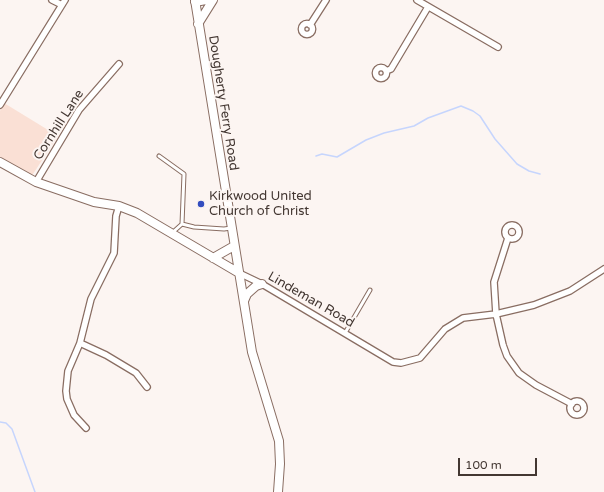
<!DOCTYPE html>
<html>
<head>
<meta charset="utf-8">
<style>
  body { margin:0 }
  #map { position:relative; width:604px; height:492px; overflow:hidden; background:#fcf5f2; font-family:"Varela Round",sans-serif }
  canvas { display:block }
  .scale { position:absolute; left:458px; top:458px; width:79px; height:18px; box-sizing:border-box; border:2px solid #433732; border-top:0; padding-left:5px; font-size:12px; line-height:14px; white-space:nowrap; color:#433732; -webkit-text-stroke:3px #fcf5f2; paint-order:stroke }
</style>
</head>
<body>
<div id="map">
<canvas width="604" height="492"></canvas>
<div class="scale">100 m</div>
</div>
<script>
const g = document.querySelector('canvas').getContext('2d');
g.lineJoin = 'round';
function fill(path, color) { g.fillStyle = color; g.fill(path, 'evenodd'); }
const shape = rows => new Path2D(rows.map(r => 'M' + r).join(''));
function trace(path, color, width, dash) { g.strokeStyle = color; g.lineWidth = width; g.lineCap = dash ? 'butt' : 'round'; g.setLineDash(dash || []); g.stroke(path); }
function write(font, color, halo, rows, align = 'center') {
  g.font = font + ' "Varela Round",sans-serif'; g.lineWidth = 4; g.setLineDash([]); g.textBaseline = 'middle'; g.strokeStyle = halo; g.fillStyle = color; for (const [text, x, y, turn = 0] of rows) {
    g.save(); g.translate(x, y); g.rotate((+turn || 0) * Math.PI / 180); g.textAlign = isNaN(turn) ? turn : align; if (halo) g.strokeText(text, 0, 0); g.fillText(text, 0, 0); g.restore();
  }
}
fill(shape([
  [4,103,58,136,33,174,29,175,0,157,0,111]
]), '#fae0d5');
trace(shape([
  [316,156,322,154,337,157,366,140,384,133,414,126,428,118,461,106,473,111,480,116,495,139,517,164,529,171,540,174],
  [0,422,6,423,12,429,35,492]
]), '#c6d5fd', 1.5);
const lane = shape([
  [159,156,184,174,182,224],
  [172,233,182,224,194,227,224,229,231,228],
  [345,333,370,290]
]);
const street = shape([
  [52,0,62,5],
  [417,0,498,47],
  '301.5 29a5.5 5.5 0 1 1 11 0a5.5 5.5 0 1 1-11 0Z',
  [310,25,326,0],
  '375.5 73a5.5 5.5 0 1 1 11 0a5.5 5.5 0 1 1-11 0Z',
  [386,71,391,69,428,7],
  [0,105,65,0],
  [36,182,79,110,119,64],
  '505 232a7 7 0 1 1 14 0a7 7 0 1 1-14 0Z',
  [508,238,494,282,496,314,503,345,507,356,519,373,536,385,572,404],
  [239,273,262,284,393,362,401,363,420,358,445,329,463,318,496,314,534,305,570,291,604,269],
  [80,343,106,355,136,373,147,387],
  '570 408a7 7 0 1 1 14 0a7 7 0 1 1-14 0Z',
  [86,428,74,415,67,399,66,391,68,371,80,343,91,299,114,253,116,216,119,206]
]);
const secondary = shape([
  [195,0,252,352,279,441,280,464,278,492],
  [195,2,206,0],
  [198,24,213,0],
  [0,162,36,182,94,202,119,206,137,213,239,273],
  [213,258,234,246],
  [244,301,247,294,256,286,262,284]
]);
trace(lane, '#896d62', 5);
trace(street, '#896d62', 8);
trace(secondary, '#896d62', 10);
trace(lane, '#fff', 3);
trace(street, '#fff', 5.5);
trace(secondary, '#fff', 8);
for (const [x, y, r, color] of [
  [201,204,4,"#334dbf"]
]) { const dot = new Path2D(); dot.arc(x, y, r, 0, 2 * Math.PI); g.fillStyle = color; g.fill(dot); trace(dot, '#fcf5f2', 1.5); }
write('13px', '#433732', '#fcf5f2', [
  ["Dougherty Ferry Road",223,103,81],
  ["Cornhill Lane",59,125,-57],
  ["Lindeman Road",311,300,30]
]);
write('13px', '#433732', '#fcf5f2', [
  ["Kirkwood United",209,197],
  ["Church of Christ",209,212]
], 'left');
</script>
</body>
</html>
